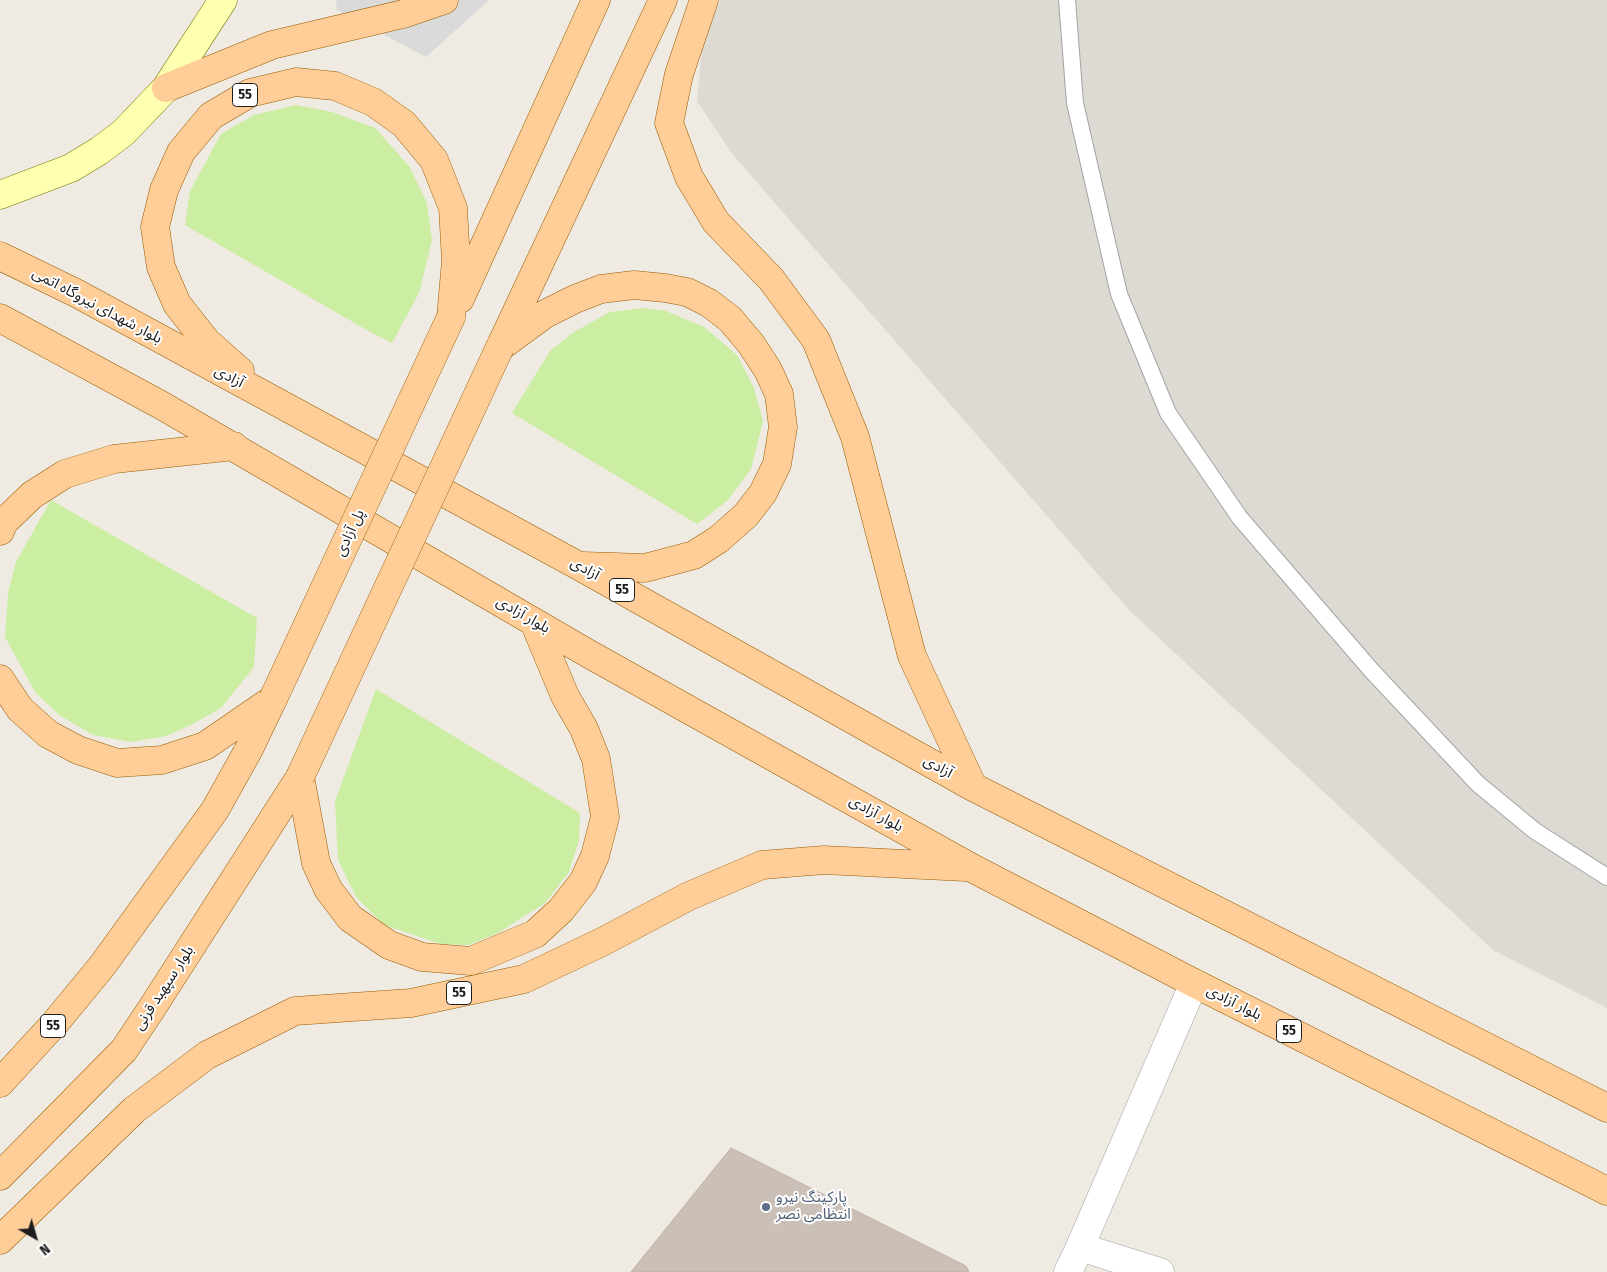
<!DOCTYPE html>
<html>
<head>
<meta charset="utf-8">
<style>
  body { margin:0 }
  #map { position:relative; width:1607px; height:1272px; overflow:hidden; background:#efeae2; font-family:"Fira Sans Condensed",sans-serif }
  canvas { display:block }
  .north { position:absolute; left:10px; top:1212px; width:50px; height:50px; -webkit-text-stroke:4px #fff; paint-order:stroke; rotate:142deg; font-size:14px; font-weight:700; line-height:20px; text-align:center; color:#1d1d1d }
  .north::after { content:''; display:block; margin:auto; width:18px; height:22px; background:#1d1d1d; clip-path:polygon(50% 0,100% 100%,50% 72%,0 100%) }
</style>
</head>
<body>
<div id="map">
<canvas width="1607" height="1272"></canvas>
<div class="north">N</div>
</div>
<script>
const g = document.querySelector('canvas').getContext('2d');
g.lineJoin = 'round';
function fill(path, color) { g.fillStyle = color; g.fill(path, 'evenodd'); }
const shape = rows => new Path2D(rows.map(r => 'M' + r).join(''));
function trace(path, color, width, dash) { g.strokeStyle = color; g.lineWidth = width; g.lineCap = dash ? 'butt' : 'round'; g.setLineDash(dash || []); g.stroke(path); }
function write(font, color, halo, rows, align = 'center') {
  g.font = font + ' "Fira Sans Condensed","Noto Sans Arabic",sans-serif'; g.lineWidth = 4; g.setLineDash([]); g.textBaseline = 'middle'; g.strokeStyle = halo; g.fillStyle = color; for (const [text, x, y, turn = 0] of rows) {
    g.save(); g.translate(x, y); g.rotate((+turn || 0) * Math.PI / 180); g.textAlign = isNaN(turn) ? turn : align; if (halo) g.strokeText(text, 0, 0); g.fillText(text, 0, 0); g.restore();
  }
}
fill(shape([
  [336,0,489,0,426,57,337,10]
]), '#dbdada');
fill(shape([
  [720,0,1607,0,1607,1008,1493,950,1129,610,733,155,697,101,703,37]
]), '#dddad3');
fill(shape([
  [296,105,332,112,375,128,409,166,427,203,432,240,419,293,392,343,365,329,185,225,190,191,221,134,254,115],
  [642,308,666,311,704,327,737,355,754,388,763,421,751,469,727,501,697,524,512,413,550,351,574,332,610,312],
  [51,500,257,618,254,667,221,708,193,724,166,736,131,742,93,735,59,715,35,692,5,637,8,593,16,562],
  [376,689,580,813,579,840,569,872,545,903,498,933,468,945,441,944,384,925,356,897,338,860,335,801]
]), '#cbeea2');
const building = shape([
  [731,1148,966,1266,969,1272,631,1272,731,1148]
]);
fill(building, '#cbc0b7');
trace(building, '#c2afa3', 1);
const lane = shape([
  [1067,0,1075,103,1119,294,1168,413,1240,518,1371,670,1478,784,1535,831,1607,877]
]);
const street = shape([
  [1080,1247,1160,1272],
  [1068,1272,1080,1247,1194,983]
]);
const secondary = shape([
  [0,195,71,168,99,151,123,133,166,88,223,0]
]);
const primary = shape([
  [704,0,679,74,669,123,689,177,716,222,771,279,816,340,855,437,912,656,973,787],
  [166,88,272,45,403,14,444,0],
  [0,256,76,293,579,566,973,787,1607,1108],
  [460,299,596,0],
  [0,318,161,405,589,654,972,868,1194,983,1607,1191],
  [502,343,663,0],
  [500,347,545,314,575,299,601,289,634,285,665,288,687,292,709,303,730,319,751,344,768,370,779,394,783,427,777,464,763,493,746,515,719,539,694,555,645,568,583,566],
  [240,371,206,341,177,304,161,267,155,227,164,190,181,152,211,116,250,93,296,82,335,86,373,102,404,124,434,160,453,208,456,261,451,317],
  [0,531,4,522,32,495,65,474,114,459,234,446],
  [0,679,20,709,48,734,78,750,117,763,162,760,205,746,272,700],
  [300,777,316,863,328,889,350,918,389,945,422,957,471,961,535,934,561,910,583,882,595,856,605,817,596,759,584,729,565,696,534,622],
  [0,1083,55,1023,102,966,215,810,249,749,273,699],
  [0,1176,124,1050,152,1008,300,777],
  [0,1240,134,1110,207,1055,295,1011,411,1003,524,979,602,942,689,896,762,865,824,860,965,867]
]);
trace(lane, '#a4a4a4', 18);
trace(street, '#a4a4a4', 29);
trace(secondary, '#707800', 29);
trace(primary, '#965d00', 29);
trace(lane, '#fff', 16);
trace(street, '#fff', 28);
trace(secondary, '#ffffb0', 28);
trace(primary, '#ffcd97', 28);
const primaryBridge = shape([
  [273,699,451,317],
  [300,777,500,347]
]);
trace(primaryBridge, '#965d00', 29, []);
trace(primaryBridge, '#ffcd97', 28);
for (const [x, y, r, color] of [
  [766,1207,5,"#5c6f8a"]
]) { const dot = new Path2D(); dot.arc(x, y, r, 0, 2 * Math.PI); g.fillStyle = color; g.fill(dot); trace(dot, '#fff', 2); }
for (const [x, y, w] of [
  [245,95,25],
  [622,590,25],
  [459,993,25],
  [53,1026,25],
  [1289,1031,25]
]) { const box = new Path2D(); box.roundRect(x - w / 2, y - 11.5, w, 23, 4); g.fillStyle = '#fff'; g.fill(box); trace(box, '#1d1d1d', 1); }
write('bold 14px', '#1d1d1d', null, [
  ["55",245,95],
  ["55",622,590],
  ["55",459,993],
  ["55",53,1026],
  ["55",1289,1031]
]);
write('15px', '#1d1d1d', '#fff', [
  ["بلوار شهدای نیروگاه اتمی",97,306,28],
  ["آزادی",229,377,28],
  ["پل آزادی",350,533,-65],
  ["آزادی",585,569,29],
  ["بلوار آزادی",523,615,30],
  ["آزادی",938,767,29],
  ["بلوار آزادی",876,814,29],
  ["بلوار سپهبد قرنی",164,988,-57],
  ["بلوار آزادی",1234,1003,27]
]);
write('15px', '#4e5e75', '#fff', [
  ["پارکینگ نیرو",776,1198],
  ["انتظامی نصر",776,1215]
], 'left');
</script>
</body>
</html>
